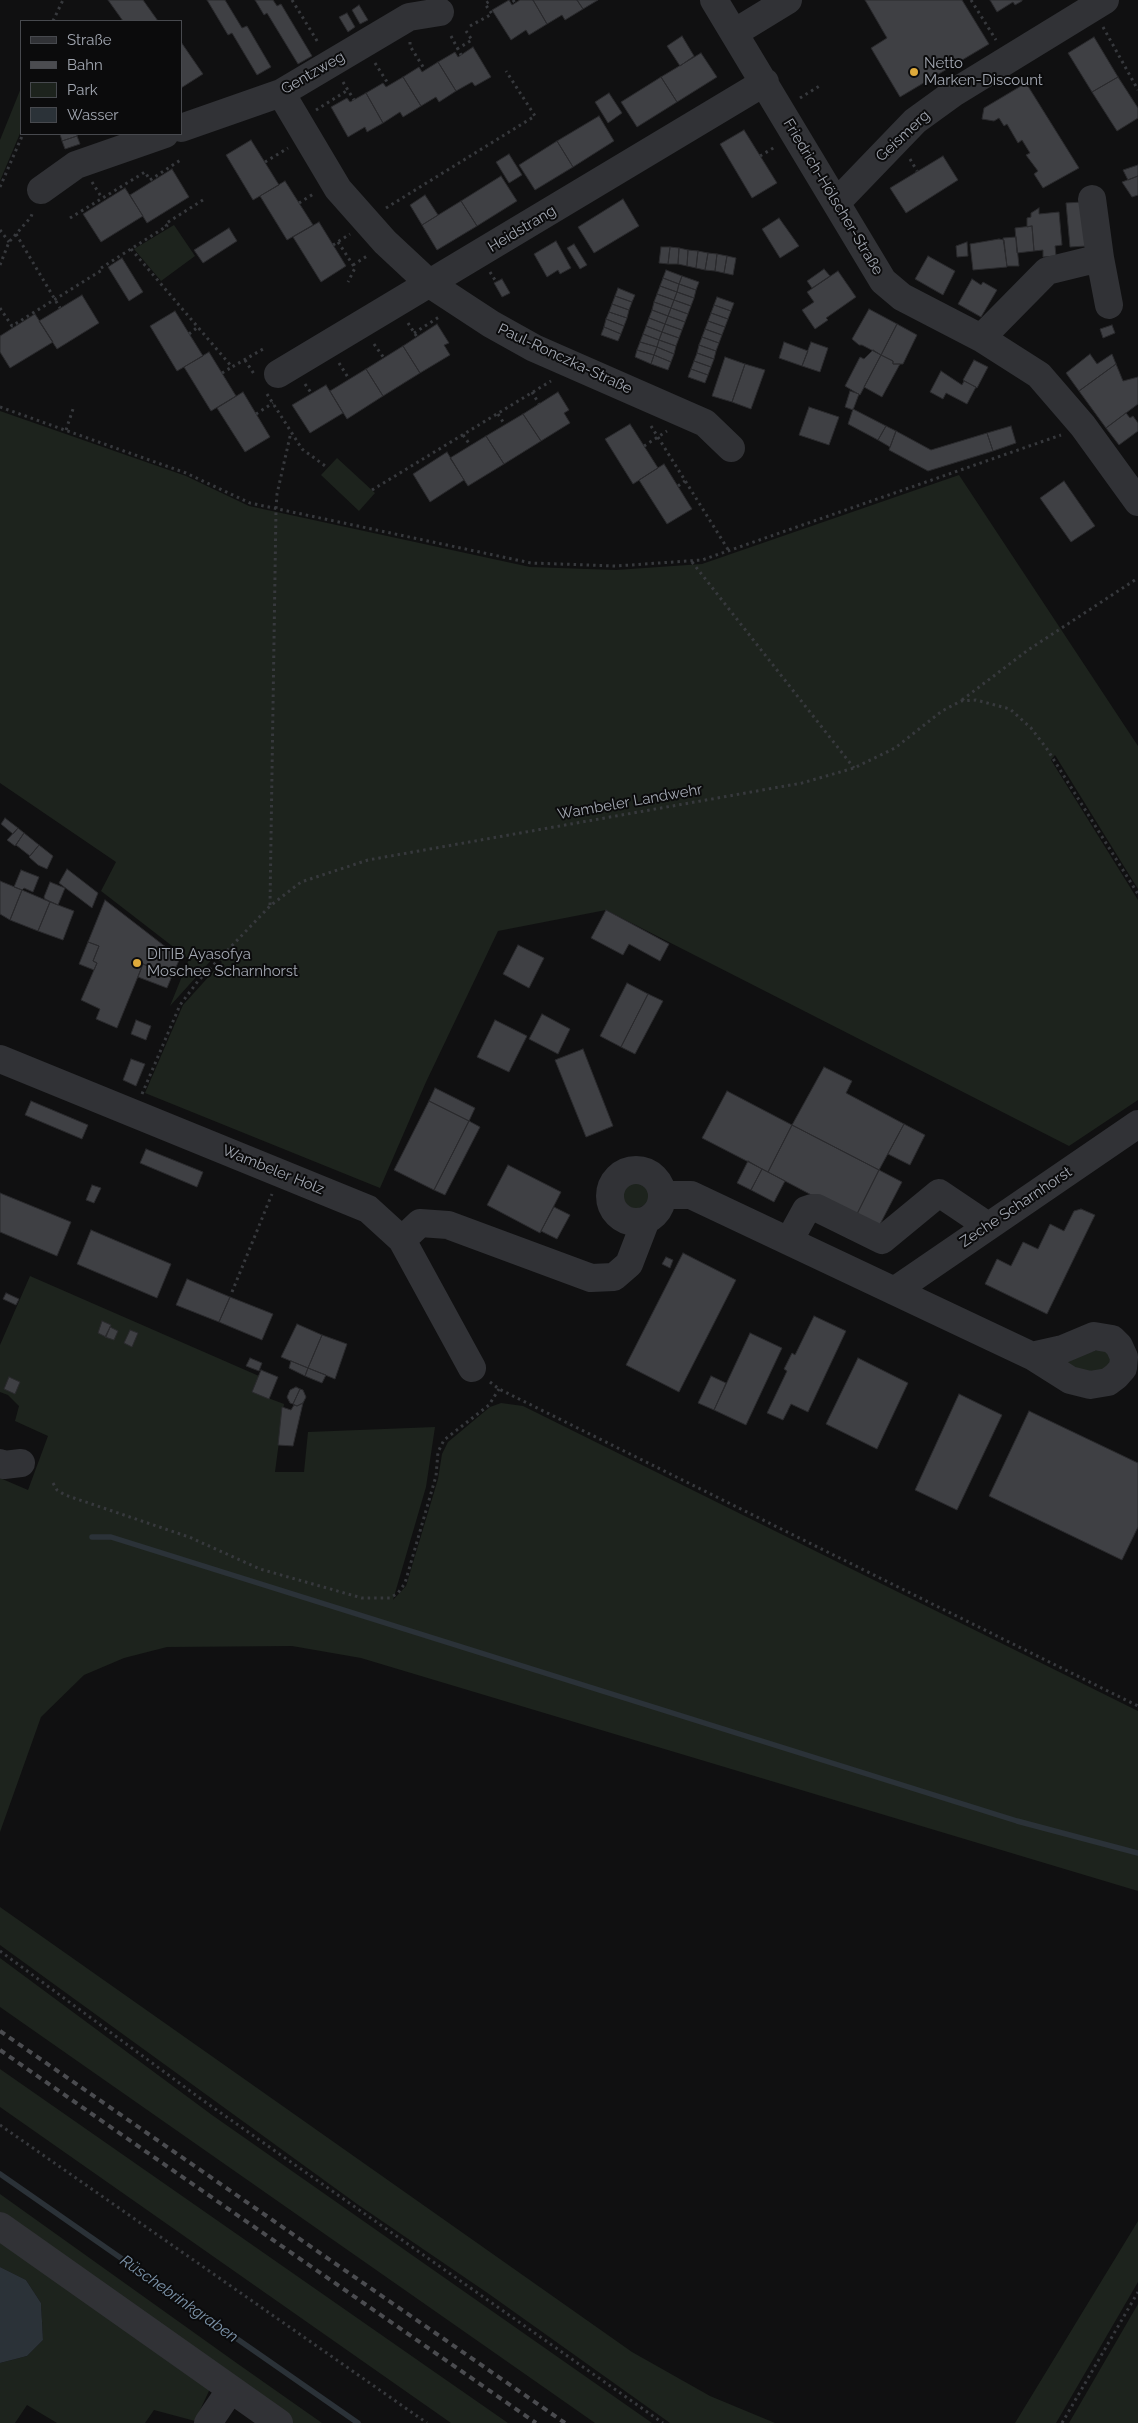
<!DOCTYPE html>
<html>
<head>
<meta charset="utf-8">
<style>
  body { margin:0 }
  #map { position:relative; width:1138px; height:2423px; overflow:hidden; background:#101011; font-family:Raleway,sans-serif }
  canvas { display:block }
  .legend { position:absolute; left:20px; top:20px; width:162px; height:115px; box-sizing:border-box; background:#0b0b0c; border:1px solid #47494e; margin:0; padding:6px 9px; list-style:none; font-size:15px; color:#a2a7b1 }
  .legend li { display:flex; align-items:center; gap:10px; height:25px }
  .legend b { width:25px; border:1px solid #47494e }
</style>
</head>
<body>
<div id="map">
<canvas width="1138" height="2423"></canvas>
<ul class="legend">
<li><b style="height:6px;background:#313236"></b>Straße</li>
<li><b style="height:6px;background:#4b4c50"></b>Bahn</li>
<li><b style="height:14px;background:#1d231d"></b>Park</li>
<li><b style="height:14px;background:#2b3238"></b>Wasser</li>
</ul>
</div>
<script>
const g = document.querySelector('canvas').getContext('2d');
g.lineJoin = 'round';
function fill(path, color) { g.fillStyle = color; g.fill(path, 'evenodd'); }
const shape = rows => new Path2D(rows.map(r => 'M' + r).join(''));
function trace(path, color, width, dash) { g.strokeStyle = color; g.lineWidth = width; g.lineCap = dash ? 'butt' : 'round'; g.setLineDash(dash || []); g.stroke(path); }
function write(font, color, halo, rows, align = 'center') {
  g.font = font + ' Raleway,sans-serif'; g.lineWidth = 4; g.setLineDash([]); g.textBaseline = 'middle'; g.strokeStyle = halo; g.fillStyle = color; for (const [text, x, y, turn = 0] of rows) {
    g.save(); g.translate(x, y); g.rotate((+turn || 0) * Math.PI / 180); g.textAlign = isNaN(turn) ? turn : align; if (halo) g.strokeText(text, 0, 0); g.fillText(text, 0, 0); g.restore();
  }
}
fill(shape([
  [21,88,21,131,0,181,0,140],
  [174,225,195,256,161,281,134,249],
  [0,411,186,476,249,506,530,567,616,570,702,564,959,475,1138,746,1138,889,1055,755,1051,760,1138,900,1138,1100,1069,1146,606,910,498,931,426,1082,380,1188,145,1093,183,1005,222,962,215,956,170,1006,189,959,101,891,116,862,0,783],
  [337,458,375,493,359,511,321,475],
  [632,1180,655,1189,650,1202,635,1210,626,1209,621,1204,618,1196,621,1186],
  [30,1276,259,1376,252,1392,284,1404,275,1472,304,1472,308,1432,435,1427,426,1487,393,1600,406,1586,438,1479,442,1454,448,1442,490,1407,501,1403,523,1406,1138,1711,1138,1891,361,1658,292,1646,167,1647,124,1658,84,1675,41,1717,0,1832,0,1478,28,1490,48,1436,15,1421,19,1406,8,1395,0,1392,0,1345],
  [1104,1348,1112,1359,1111,1365,1095,1375,1058,1362],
  [0,1907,632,2352,710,2396,775,2423,670,2423,489,2294,357,2204,0,1945],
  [0,1958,212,2115,652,2423,595,2423,0,2007],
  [0,2069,426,2366,508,2423,451,2423,0,2107],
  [0,2194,238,2364,322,2423,279,2423,215,2378,195,2421,154,2410,145,2423,57,2423,27,2405,15,2423,0,2423,0,2363,27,2356,43,2340,41,2303,26,2280,0,2267],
  [1138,2221,1138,2282,1056,2423,1015,2423],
  [1138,2304,1138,2423,1069,2423]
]), '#1d231d');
fill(shape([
  [0,2267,26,2280,41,2303,43,2340,27,2356,0,2363]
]), '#2b3238');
trace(shape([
  [92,1537,111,1537,1017,1821,1138,1853],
  [0,2174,358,2423]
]), '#2b3238', 5.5);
const building = shape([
  [108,0,143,0,158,21,123,21,108,0],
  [207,0,225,0,242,28,247,26,271,67,257,75,232,33,228,35,207,0],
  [255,0,273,0,277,6,281,4,312,56,298,64,267,13,264,15,255,0],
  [509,0,512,5,520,0,533,0,547,24,529,35,526,30,511,40,492,10,509,0],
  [533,0,577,0,583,9,565,20,562,15,547,24,533,0],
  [577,0,598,0,583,9,577,0],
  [865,0,962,0,989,44,900,97,871,48,887,38,865,0],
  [990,0,1022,0,1022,1,1015,5,1013,2,997,12,990,0],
  [359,5,368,20,360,24,352,10,359,5],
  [347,13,355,27,348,32,339,17,347,13],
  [682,36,694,56,680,66,667,46,682,36],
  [1094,37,1118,77,1092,92,1068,53,1094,37],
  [181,42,203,74,181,88,181,42],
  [473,47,491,77,475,86,472,82,456,91,438,62,455,52,458,57,473,47],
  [701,53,717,77,677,102,661,77,701,53],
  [438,62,456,91,439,102,436,97,421,106,403,77,419,67,422,72,438,62],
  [403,77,421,106,403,117,400,112,383,123,366,93,383,83,386,87,403,77],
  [661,77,677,102,637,127,621,102,661,77],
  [1118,77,1138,108,1138,118,1117,131,1092,92,1118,77],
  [1026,83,1079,168,1043,188,1034,174,1038,171,1026,155,1030,153,1022,140,1018,143,1007,124,1004,126,999,118,994,121,982,119,984,108,1026,83],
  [366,93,383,123,367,132,365,127,348,137,331,107,347,98,350,102,366,93],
  [609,93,622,113,608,123,595,102,609,93],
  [599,116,614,141,573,167,557,141,599,116],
  [744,130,777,183,752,198,720,144,744,130],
  [60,134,77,134,77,136,62,141,60,134],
  [77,136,80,144,65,149,62,141,77,136],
  [251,140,279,185,253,200,226,155,251,140],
  [557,141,573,167,535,190,519,165,557,141],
  [509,154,522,175,509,183,496,162,509,154],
  [943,156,958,180,906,213,890,188,943,156],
  [1138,165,1138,176,1128,180,1123,170,1138,165],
  [172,169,189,197,147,223,130,195,172,169],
  [501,176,517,201,477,226,461,201,501,176],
  [1138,176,1138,195,1132,197,1122,182,1138,176],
  [285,181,313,225,287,240,260,196,285,181],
  [125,188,143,216,101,242,83,214,125,188],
  [425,195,438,215,422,225,410,205,425,195],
  [623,199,639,226,594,253,578,227,623,199],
  [461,201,477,226,437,250,422,225,461,201],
  [1082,202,1086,246,1070,247,1066,203,1082,202],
  [1039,208,1039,214,1059,212,1062,245,1055,246,1056,256,1043,257,1043,250,1034,251,1032,226,1027,227,1027,218,1031,217,1031,213,1039,208],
  [779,218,799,246,780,258,762,229,779,218],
  [319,222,346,266,321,282,293,237,319,222],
  [1032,226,1034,251,1017,253,1015,228,1032,226],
  [229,228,237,241,203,263,194,250,229,228],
  [1016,237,1019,266,1007,266,1003,238,1016,237],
  [999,239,1004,240,1007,267,973,270,970,244,999,239],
  [556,241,571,268,560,274,558,270,547,277,534,254,556,241],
  [967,242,968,256,957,257,956,246,967,242],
  [574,244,587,265,580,269,567,248,574,244],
  [661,247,670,247,668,264,659,263,661,247],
  [670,247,679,248,678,264,668,264,670,247],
  [679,248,688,250,687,266,678,264,679,248],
  [688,250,698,251,696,268,687,266,688,250],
  [698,251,708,253,705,270,696,268,698,251],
  [708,253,717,254,715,271,705,270,708,253],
  [717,254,727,256,724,273,715,271,717,254],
  [727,256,736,258,733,275,724,273,727,256],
  [928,256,955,271,943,295,915,279,928,256],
  [122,258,143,292,129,301,108,267,122,258],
  [824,269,830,276,812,288,807,281,824,269],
  [666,270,682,276,679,284,663,278,666,270],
  [838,271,856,297,826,318,828,320,815,329,802,310,814,302,807,292,838,271],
  [682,276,699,282,696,290,679,284,682,276],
  [663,278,679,284,677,292,660,286,663,278],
  [502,279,510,293,502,297,494,283,502,279],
  [972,279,981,285,983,282,997,290,981,317,958,304,972,279],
  [679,284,696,290,694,298,677,292,679,284],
  [660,286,677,292,674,300,657,294,660,286],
  [618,288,635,295,632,302,615,296,618,288],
  [677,292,694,298,691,306,674,300,677,292],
  [657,294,674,300,671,308,654,302,657,294],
  [82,295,99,323,57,349,39,321,82,295],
  [615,296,632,302,629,310,612,304,615,296],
  [717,297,734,303,731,311,714,305,717,297],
  [674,300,691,306,688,314,671,308,674,300],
  [654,302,671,308,668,316,652,310,654,302],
  [612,304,629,310,627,318,609,312,612,304],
  [714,305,731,311,728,319,711,313,714,305],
  [671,308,688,314,685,322,668,316,671,308],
  [869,309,897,324,881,355,862,345,859,345,852,339,869,309],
  [652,310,668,316,665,324,649,318,652,310],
  [175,311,203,356,177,371,150,326,175,311],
  [609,312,627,318,624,326,606,319,609,312],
  [711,313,728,319,725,327,708,321,711,313],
  [35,314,53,342,10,368,0,352,0,336,35,314],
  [668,316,685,322,682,330,665,324,668,316],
  [649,318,665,324,662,332,646,326,649,318],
  [606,319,624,326,621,334,604,327,606,319],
  [708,321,725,327,722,335,705,329,708,321],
  [437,324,449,343,444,345,450,355,420,373,403,346,437,324],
  [665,324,682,330,679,338,662,332,665,324],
  [897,324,917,335,903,364,893,364,893,361,881,355,897,324],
  [1112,325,1115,333,1103,338,1100,329,1112,325],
  [646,326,662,332,659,340,643,334,646,326],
  [604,327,621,334,618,341,601,335,604,327],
  [705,329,722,335,719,343,702,337,705,329],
  [662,332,679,338,676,346,659,340,662,332],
  [643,334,659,340,657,347,640,342,643,334],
  [702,337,719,343,716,351,699,345,702,337],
  [659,340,676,346,674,354,657,347,659,340],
  [640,342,657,347,654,355,637,350,640,342],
  [784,342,808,351,802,366,779,358,784,342],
  [811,342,828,348,820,372,802,366,811,342],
  [699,345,716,351,714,359,697,353,699,345],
  [403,346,420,373,383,396,366,369,403,346],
  [657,347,674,354,671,362,654,355,657,347],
  [637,350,654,355,651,364,635,357,637,350],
  [873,350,881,355,860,395,845,386,860,357,864,359,873,350],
  [209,352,236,396,211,411,184,367,209,352],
  [697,353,714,359,711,367,694,361,697,353],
  [1090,354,1097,364,1112,354,1116,364,1079,391,1066,373,1090,354],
  [654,355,671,362,668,370,651,364,654,355],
  [881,355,893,361,893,364,900,364,882,397,864,387,881,355],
  [725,357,745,364,732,402,712,396,725,357],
  [974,360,988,367,977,388,963,380,974,360],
  [694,361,711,367,708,375,691,369,694,361],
  [745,364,765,370,751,409,732,402,745,364],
  [1116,364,1123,381,1138,377,1138,404,1106,428,1079,391,1116,364],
  [366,369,383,396,347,419,330,391,366,369],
  [691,369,708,375,705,383,688,377,691,369],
  [941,371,962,385,964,381,976,387,967,404,946,393,943,399,930,392,941,371],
  [326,385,343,413,310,433,292,405,326,385],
  [850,391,859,394,853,410,845,407,850,391],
  [243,392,270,437,245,452,217,408,243,392],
  [558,392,569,410,564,413,570,423,541,441,523,414,558,392],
  [809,407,839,417,829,445,799,435,809,407],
  [853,409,886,426,878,440,848,424,853,409],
  [1126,413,1130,418,1133,416,1138,423,1138,431,1119,445,1106,428,1126,413],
  [523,414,541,441,504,464,486,436,523,414],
  [630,424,658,468,633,484,605,439,630,424],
  [886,426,896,431,890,447,878,440,886,426],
  [1011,426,1016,443,993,451,987,433,1011,426],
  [896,431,931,450,987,433,993,451,928,471,889,450,896,431],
  [486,436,504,464,468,486,450,458,486,436],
  [447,452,464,480,430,502,413,474,447,452],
  [664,464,692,509,667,524,639,480,664,464],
  [1064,481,1095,526,1071,542,1040,498,1064,481],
  [5,818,18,828,13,834,1,824,5,818],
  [18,828,24,833,15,846,7,840,18,828],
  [24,833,39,845,30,856,16,845,24,833],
  [39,845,53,856,47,869,38,865,29,857,39,845],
  [67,869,98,893,92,908,59,883,67,869],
  [21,870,39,877,33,892,24,888,22,890,14,887,21,870],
  [0,881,22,890,10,920,0,914,0,881],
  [50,882,65,888,58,905,45,899,44,897,50,882],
  [22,890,50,902,38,931,10,920,22,890],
  [105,900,180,958,172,976,143,964,117,1028,96,1019,100,1009,81,1000,97,963,93,961,99,946,88,942,105,900],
  [50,902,74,911,63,940,38,931,50,902],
  [606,910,669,944,660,961,629,944,623,955,591,938,606,910],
  [88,942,99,946,93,961,97,963,94,970,79,964,88,942],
  [518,945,544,958,529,988,503,974,518,945],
  [143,964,172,976,167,988,138,977,143,964],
  [627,983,648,994,621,1047,600,1036,627,983],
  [648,994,663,1001,635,1054,621,1047,648,994],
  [542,1014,570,1029,558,1054,529,1039,542,1014],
  [136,1020,151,1026,146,1040,131,1034,136,1020],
  [495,1020,527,1036,509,1072,477,1057,495,1020],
  [583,1049,613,1126,586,1137,555,1060,583,1049],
  [131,1059,145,1064,136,1086,123,1080,131,1059],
  [824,1067,852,1081,846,1093,904,1124,879,1170,792,1125,824,1067],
  [435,1088,475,1108,469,1121,429,1101,435,1088],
  [727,1091,792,1125,768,1172,702,1138,727,1091],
  [31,1101,88,1125,82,1139,25,1115,31,1101],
  [429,1101,469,1121,434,1190,394,1170,429,1101],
  [469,1121,480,1127,445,1195,434,1190,469,1121],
  [904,1124,925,1135,910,1165,888,1154,904,1124],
  [792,1125,879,1170,855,1218,768,1172,792,1125],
  [146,1149,203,1172,197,1187,140,1163,146,1149],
  [748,1161,762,1169,751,1190,737,1183,748,1161],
  [508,1165,561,1192,540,1233,487,1205,508,1165],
  [762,1169,785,1181,774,1202,751,1190,762,1169],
  [879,1170,902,1182,877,1230,855,1218,879,1170],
  [92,1185,101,1188,94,1203,86,1200,92,1185],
  [0,1193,71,1222,57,1256,0,1232,0,1193],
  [554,1207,570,1215,557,1239,541,1231,554,1207],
  [1081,1209,1095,1215,1047,1314,985,1284,997,1259,1011,1266,1023,1242,1038,1249,1050,1224,1064,1231,1074,1211,1081,1209],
  [91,1230,171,1264,157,1298,77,1264,91,1230],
  [683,1253,736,1280,679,1392,626,1365,683,1253],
  [666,1257,673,1260,670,1268,662,1264,666,1257],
  [187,1279,230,1297,219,1322,176,1305,187,1279],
  [6,1293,19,1299,16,1305,3,1299,6,1293],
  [230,1297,273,1314,262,1340,219,1322,230,1297],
  [814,1316,846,1331,808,1412,791,1404,783,1420,767,1413,787,1371,784,1369,792,1353,795,1355,814,1316],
  [102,1321,111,1325,106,1337,98,1333,102,1321],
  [297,1324,322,1335,308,1368,281,1357,297,1324],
  [110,1327,118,1331,114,1340,105,1337,110,1327],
  [130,1330,138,1333,132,1347,124,1343,130,1330],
  [750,1333,782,1348,746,1425,714,1410,750,1333],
  [322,1335,347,1344,335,1379,308,1368,322,1335],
  [250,1358,262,1363,259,1371,246,1366,250,1358],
  [858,1358,908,1383,877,1449,826,1424,858,1358],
  [291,1361,308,1368,305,1376,289,1368,291,1361],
  [308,1368,326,1375,322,1383,305,1376,308,1368],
  [261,1370,278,1377,269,1399,252,1392,261,1370],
  [711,1376,726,1383,714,1410,698,1403,711,1376],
  [9,1377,20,1382,15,1394,4,1389,9,1377],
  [296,1387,300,1389,293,1404,290,1403,287,1397,290,1390,296,1387],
  [300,1389,303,1390,306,1397,303,1403,297,1406,293,1404,300,1389],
  [959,1394,1002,1415,957,1510,915,1490,959,1394],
  [303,1403,293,1446,278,1445,282,1407,291,1410,294,1405,297,1406,303,1403],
  [1029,1411,1138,1463,1138,1527,1122,1560,989,1496,1029,1411]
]);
fill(building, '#3f4044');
trace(building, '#2a2a2d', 1);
trace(shape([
  [292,0,319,44],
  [513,0,515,3],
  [971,0,996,40],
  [53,21,63,0],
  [470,26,492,14,485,4,491,0],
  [1103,27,1138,90],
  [451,36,461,55],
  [410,42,410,46,425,70],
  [457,49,472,40,466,31],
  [375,63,389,85],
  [343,82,354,100],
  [800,98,821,85],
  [316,110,348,90],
  [760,156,775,147],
  [910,159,917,171],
  [265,162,288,148],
  [92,182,102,198],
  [0,187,23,134],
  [299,203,315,193],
  [386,208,535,116,506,71],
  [70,218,145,172,150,180,182,159],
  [0,230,9,242],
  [16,234,60,308],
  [338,242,355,268,348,282],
  [333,245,350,234],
  [131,249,232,367,263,349],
  [0,265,9,242,31,217,33,211],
  [353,265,367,256],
  [101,268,167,226,165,224,206,198],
  [490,272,495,280],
  [0,308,12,326,102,270],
  [408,323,417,337],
  [414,333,439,317],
  [189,334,198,327],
  [374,344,384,358],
  [245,360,254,374],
  [339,363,349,379],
  [222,373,232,367],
  [305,384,312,394],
  [532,392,539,404],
  [267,394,302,449,328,468],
  [0,407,186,473,250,503,531,563,616,566,702,560,1061,435],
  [256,414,273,403],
  [498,414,505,425],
  [651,426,729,551],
  [66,430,74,406],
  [463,435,471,446],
  [644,446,667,431],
  [678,486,685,481],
  [372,490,551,381],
  [692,562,854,768],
  [962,700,1028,650,1138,578],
  [270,905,276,509,277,494,291,432],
  [142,1094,180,1005,198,981,270,906,301,882,368,860,802,783,854,768,895,748,942,711,961,701,976,700,1010,709,1031,728,1047,749,1138,894],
  [232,1292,272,1194],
  [490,1382,499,1389,1138,1706],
  [53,1483,57,1490,65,1495,189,1537,260,1569,362,1598,390,1598,398,1593,405,1583,436,1476,438,1452,444,1440,489,1405,499,1389],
  [0,1951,201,2099,663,2423],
  [0,2125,427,2423],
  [1062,2423,1138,2292]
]), '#37393d', 3, [2.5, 4]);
trace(shape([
  [714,0,883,281,902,297,981,338,1039,375,1083,426,1138,502],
  [734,33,788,0],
  [281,93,338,189,385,242,430,284,491,324,534,348,705,423,731,448],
  [181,128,281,93,409,17,440,12],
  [41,190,76,165,165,134],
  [837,202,915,121,955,92,1105,0],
  [1100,258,1109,305],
  [981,338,1047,271,1100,258,1092,199],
  [278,374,765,82],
  [0,1059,368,1209,402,1240,472,1368],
  '610 1196a26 26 0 1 1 52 0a26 26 0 1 1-52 0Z',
  [662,1195,691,1195,1032,1356,1070,1380,1090,1385,1108,1382,1116,1376,1123,1368,1124,1357,1119,1346,1112,1339,1094,1336,1063,1349,1032,1356],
  [402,1240,420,1223,448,1225,591,1278,614,1277,629,1264,646,1220],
  [789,1241,806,1210,812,1208,817,1208,882,1240,939,1193,988,1226],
  [894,1291,1138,1124],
  [0,1463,4,1465,21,1463],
  [0,2226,279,2423],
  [208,2423,231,2389]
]), '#313236', 28);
trace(shape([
  [0,2031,565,2423],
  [0,2050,536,2423]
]), '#4b4c50', 4, [6, 5]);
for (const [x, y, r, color] of [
  [914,72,5,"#deaa3b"],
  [137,963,5,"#deaa3b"]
]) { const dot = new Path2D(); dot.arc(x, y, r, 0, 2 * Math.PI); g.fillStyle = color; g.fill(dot); trace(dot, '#0b0b0c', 2); }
write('15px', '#a2a7b1', '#0b0b0c', [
  ["Netto",924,63],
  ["Marken-Discount",924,80],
  ["DITIB Ayasofya",147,954],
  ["Moschee Scharnhorst",147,971]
], 'left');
write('15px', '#a2a7b1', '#0b0b0c', [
  ["Gentzweg",313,73,-30],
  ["Geismerg",903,136,-43],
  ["Friedrich-Hölscher-Straße",833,197,59],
  ["Heidstrang",522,229,-31],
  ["Paul-Ronczka-Straße",565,359,25],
  ["Wambeler Landwehr",630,802,-10],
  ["Wambeler Holz",273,1170,22],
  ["Zeche Scharnhorst",1016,1207,-34]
]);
write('italic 16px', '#7c93a9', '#0b0b0c', [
  ["Rüschebrinkgraben",179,2299,35]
]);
</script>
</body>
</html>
